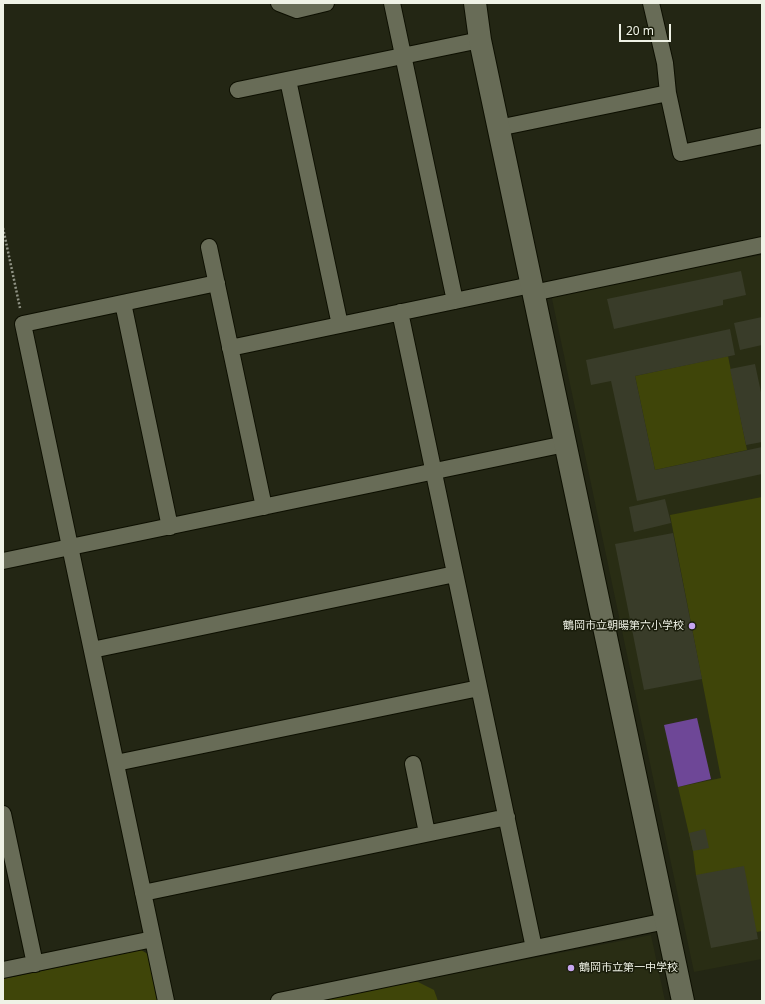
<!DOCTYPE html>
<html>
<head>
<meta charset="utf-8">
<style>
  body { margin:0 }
  #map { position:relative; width:765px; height:1004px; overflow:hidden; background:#232614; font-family:"Noto Sans",sans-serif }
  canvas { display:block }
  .frame { position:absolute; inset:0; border:4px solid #eff2e6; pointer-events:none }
  .scale { position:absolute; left:619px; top:24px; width:52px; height:18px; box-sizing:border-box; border:2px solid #eff2e6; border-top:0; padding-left:5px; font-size:12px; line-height:14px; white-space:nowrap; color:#eff2e6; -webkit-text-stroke:3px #1a1d0b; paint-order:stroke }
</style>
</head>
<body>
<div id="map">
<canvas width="765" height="1004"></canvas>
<div class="frame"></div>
<div class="scale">20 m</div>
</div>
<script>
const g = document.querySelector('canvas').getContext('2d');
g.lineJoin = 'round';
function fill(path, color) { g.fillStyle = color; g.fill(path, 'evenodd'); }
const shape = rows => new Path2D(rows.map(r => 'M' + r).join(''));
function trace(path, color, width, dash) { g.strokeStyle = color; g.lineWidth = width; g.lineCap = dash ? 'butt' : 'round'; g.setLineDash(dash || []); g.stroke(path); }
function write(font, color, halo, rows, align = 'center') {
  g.font = font + ' "Noto Sans","Noto Sans JP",sans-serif'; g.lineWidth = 3; g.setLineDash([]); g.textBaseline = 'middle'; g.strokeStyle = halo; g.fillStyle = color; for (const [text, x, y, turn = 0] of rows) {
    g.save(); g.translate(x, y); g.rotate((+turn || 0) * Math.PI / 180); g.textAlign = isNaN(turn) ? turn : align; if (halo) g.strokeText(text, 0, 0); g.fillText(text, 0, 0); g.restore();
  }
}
fill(shape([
  [762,255,762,959,694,972,551,294],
  [651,935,665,1001,315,1001]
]), '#292d14');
fill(shape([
  [728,356,747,450,655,470,635,376],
  [762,497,762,931,757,932,696,875,693,851,678,787,721,778,670,515],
  [141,950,148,954,158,1001,3,1001,3,979],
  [406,982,418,982,434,990,438,1001,310,1001]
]), '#3f4509');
fill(shape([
  [697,718,711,779,678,787,664,725]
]), '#6e4797');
fill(shape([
  [741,271,746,295,723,300,723,305,614,329,607,299],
  [762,317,762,345,740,350,734,323],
  [730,329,735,355,635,376,655,470,762,447,762,474,637,501,611,381,591,385,586,360],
  [755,364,762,397,762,442,746,445,730,369],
  [665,499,671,523,634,532,629,507],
  [673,533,702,679,644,690,615,544],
  [705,829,709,848,693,851,689,833],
  [744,866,758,939,711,948,696,875]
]), '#393c29');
const street = shape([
  [279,3,297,10,326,3],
  [392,3,455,301],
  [651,3,665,63,668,93,681,153,762,136],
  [288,80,340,325],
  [238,90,480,40],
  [498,128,668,93],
  [209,247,264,507],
  [533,293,762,245],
  [123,303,170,527],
  [400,312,534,948],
  [230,348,531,285],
  [3,561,565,444],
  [92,650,455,574],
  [116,763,479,688],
  [413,764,427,833],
  [3,814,35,964],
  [143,893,507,817],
  [3,970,153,939],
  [166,1001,23,324,217,283],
  [279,1001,666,921]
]);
const secondary = shape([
  [475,3,480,40,683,1001]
]);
trace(street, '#0d0f01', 18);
trace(secondary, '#0d0f01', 24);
trace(shape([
  [3,228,20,308]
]), '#909385', 2.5, [2, 2]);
trace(street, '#686c57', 16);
trace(secondary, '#686c57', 22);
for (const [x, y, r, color] of [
  [692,626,4,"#c7a6ef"],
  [571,968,4,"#c7a6ef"]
]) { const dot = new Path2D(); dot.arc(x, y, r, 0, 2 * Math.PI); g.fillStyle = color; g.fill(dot); trace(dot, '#1a1d0b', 1.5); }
write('11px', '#eff2e6', '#1a1d0b', [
  ["鶴岡市立朝暘第六小学校",684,626],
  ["鶴岡市立第一中学校",579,968,"left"]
], 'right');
</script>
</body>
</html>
